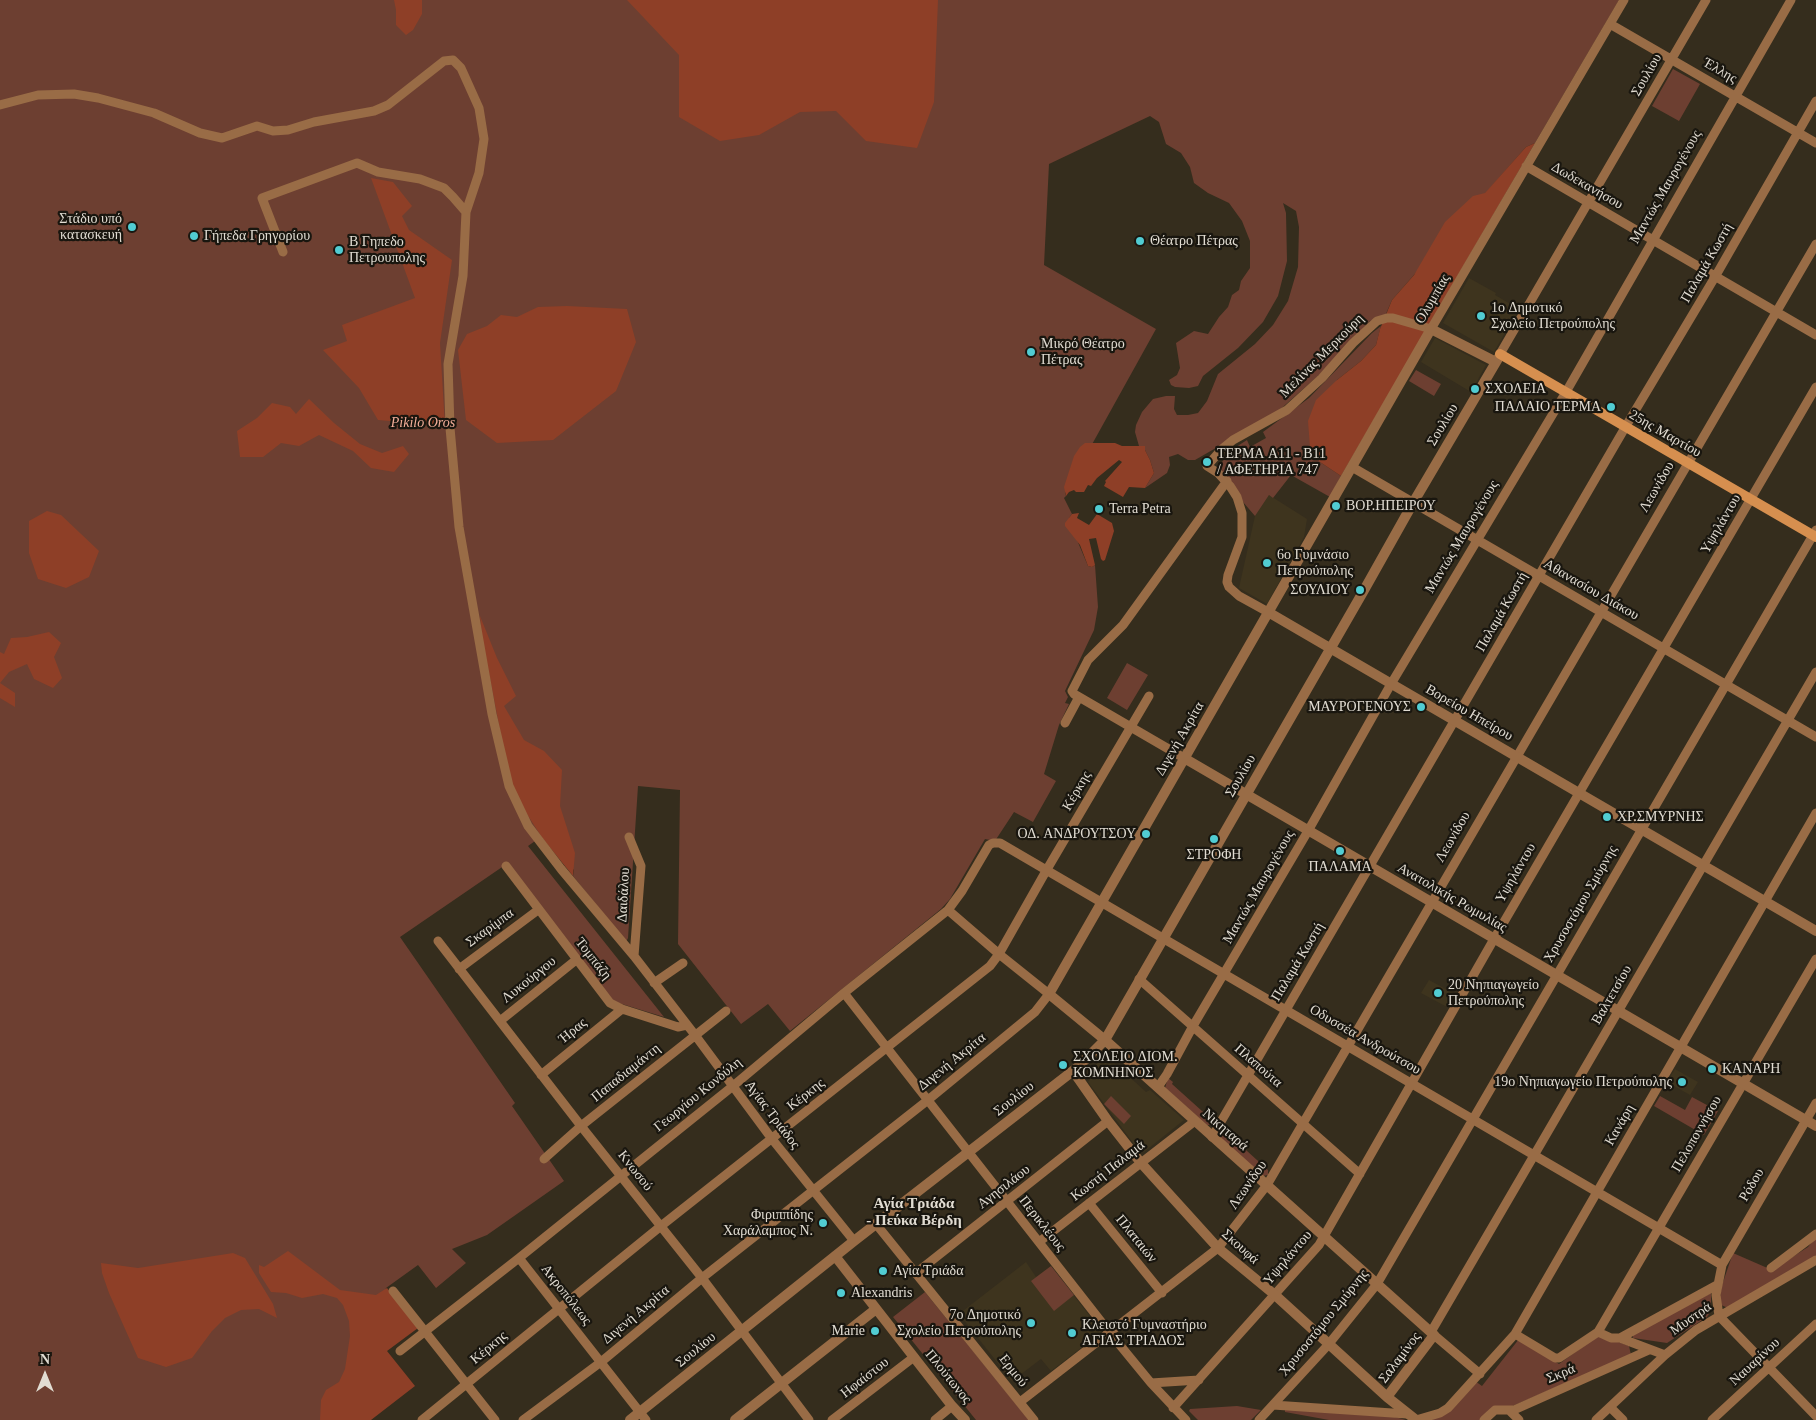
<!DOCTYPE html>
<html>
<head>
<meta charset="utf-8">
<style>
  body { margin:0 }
  #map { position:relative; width:1816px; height:1420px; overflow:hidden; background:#352d1d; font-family:Georgia,serif }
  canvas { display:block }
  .north { position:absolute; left:20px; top:1350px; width:50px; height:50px; -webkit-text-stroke:4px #19160f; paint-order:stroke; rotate:0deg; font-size:14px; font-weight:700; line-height:20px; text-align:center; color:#e1dcd2 }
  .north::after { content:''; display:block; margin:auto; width:18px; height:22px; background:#e1dcd2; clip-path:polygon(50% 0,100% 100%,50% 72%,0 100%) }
</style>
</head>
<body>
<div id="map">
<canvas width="1816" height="1420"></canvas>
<div class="north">N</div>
</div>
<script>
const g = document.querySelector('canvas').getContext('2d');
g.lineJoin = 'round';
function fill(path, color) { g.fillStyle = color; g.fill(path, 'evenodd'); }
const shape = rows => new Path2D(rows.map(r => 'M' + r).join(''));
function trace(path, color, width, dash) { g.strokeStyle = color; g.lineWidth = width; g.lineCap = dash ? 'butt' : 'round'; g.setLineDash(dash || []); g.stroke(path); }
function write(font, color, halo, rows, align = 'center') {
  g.font = font + ' Georgia,serif'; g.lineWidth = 4.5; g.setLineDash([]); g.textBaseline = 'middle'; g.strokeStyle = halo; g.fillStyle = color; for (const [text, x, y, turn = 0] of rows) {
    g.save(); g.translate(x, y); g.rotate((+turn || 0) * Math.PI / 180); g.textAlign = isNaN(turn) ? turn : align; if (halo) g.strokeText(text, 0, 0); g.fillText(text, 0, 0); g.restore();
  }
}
fill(shape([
  [1469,278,1496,293,1495,295,1519,309,1494,352,1443,323],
  [1435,338,1486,365,1471,392,1421,362],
  [1269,495,1307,519,1304,537,1267,604,1239,588,1255,516],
  [1429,980,1455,994,1447,1007,1421,993],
  [1104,1058,1108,1062,1111,1060,1146,1092,1150,1090,1184,1120,1144,1152,1139,1151,1088,1082,1092,1077,1090,1075,1090,1069],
  [1675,1069,1698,1082,1690,1095,1667,1082],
  [1026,1262,1036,1277,1051,1266,1102,1332,1051,1371,1041,1359,1012,1381,959,1314]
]), '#3e341e');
fill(shape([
  [0,0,1619,0,1535,143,1526,147,1392,300,1385,316,1370,321,1319,375,1275,414,1195,460,1188,460,1178,454,1169,457,1170,465,1167,473,1145,488,1154,473,1150,460,1145,450,1145,446,1139,446,1135,432,1136,425,1142,412,1153,399,1166,396,1175,396,1174,409,1177,415,1188,415,1198,413,1207,401,1218,374,1255,344,1273,325,1288,301,1298,267,1299,227,1296,211,1283,203,1286,213,1287,261,1278,296,1263,322,1238,348,1203,376,1198,386,1189,388,1175,387,1171,385,1169,380,1177,375,1180,368,1176,343,1194,331,1208,334,1219,317,1228,307,1232,295,1239,290,1241,281,1250,268,1250,241,1242,221,1229,203,1208,193,1194,183,1190,167,1181,153,1166,144,1159,122,1150,116,1049,164,1044,265,1156,329,1065,493,1066,496,1064,498,1072,514,1069,518,1077,540,1088,566,1092,567,1095,565,1098,607,1094,630,1065,691,1068,697,1065,703,1069,704,1059,725,1044,774,1056,781,1033,822,1014,812,995,841,985,839,950,899,941,909,790,1031,768,1004,741,1024,678,944,680,790,638,786,628,938,626,942,573,876,574,870,545,834,528,846,664,1017,612,1001,508,863,400,937,515,1103,512,1106,564,1181,487,1235,452,1249,466,1263,436,1288,418,1265,386,1288,353,1420,0,1420],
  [1673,69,1700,84,1679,121,1652,106],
  [1381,326,1376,345,1361,361,1337,380,1320,462,1341,476,1330,497,1291,475,1273,498,1269,495,1255,516,1243,502,1219,470,1223,460,1228,452,1247,440,1250,447,1266,438,1263,432,1309,398,1372,333],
  [1416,370,1441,384,1434,396,1409,381],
  [1127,663,1148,675,1127,710,1107,698],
  [1168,1078,1173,1082,1172,1084,1212,1120,1212,1125,1207,1125,1165,1088],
  [1111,1096,1131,1116,1124,1124,1104,1104],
  [1660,1096,1685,1110,1692,1097,1718,1111,1704,1135,1654,1106],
  [1225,1131,1268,1170,1268,1175,1263,1176,1219,1137],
  [1816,1237,1816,1258,1728,1308,1721,1305,1720,1297,1722,1285,1733,1253,1772,1270,1808,1247],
  [1051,1266,1074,1295,1054,1311,1031,1281],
  [925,1292,1029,1420,976,1420,893,1317],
  [1711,1293,1711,1311,1707,1317,1667,1343,1633,1338,1633,1334],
  [1599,1335,1610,1342,1616,1341,1629,1346,1631,1355,1480,1420,1432,1420,1475,1381,1482,1386,1519,1339,1559,1364],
  [1237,1406,1261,1410,1251,1420,1198,1420,1189,1411,1190,1409],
  [1285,1409,1395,1417,1406,1420,1329,1420,1285,1412]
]), '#6d3f31');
fill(shape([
  [394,0,422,0,422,14,413,30,406,35,396,25,396,10],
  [627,0,938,0,934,102,917,148,866,141,836,111,800,112,759,135,720,141,679,117,679,55],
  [1535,143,1341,476,1320,462,1310,447,1308,421,1316,400,1337,380,1361,361,1376,345,1380,329,1392,300,1414,275,1445,222,1473,196,1485,193,1526,147],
  [371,178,393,182,412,206,402,216,409,230,452,260,440,343,445,426,378,420,359,388,323,350,347,341,342,325,415,298],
  [567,306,627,309,636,342,616,391,553,440,497,443,466,420,458,350,467,334,487,326,501,315,517,317,538,307],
  [309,399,334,423,360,444,382,453,403,446,409,454,394,472,371,468,353,451,319,435,299,446,281,443,263,457,240,457,237,431,257,418,272,403,290,407,296,414],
  [1085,443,1115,443,1122,446,1145,446,1145,450,1150,460,1154,473,1145,488,1129,487,1123,497,1104,486,1106,482,1105,481,1122,462,1119,460,1097,478,1091,486,1088,485,1084,492,1076,492,1074,490,1069,492,1066,496,1064,487,1074,456,1080,447],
  [47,511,61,515,99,551,89,577,66,588,38,579,29,553,29,521],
  [1079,513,1077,518,1089,525,1097,514,1112,523,1114,531,1105,560,1103,561,1101,559,1096,538,1089,539,1095,565,1092,567,1088,566,1080,545,1065,526,1065,523,1072,514],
  [480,616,497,658,516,696,504,706,524,740,544,751,562,770,560,806,575,853,573,876,543,839,525,811,510,782,482,637],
  [49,632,61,643,54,657,62,678,53,688,34,679,27,664,9,672,0,683,15,693,15,707,0,698,0,652,4,654,11,638,27,637],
  [288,1251,340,1290,376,1295,387,1288,418,1328,387,1351,415,1386,371,1420,320,1420,321,1400,326,1390,339,1382,345,1369,350,1336,349,1321,343,1305,337,1298,323,1294,302,1298,286,1293,271,1292,259,1273,259,1265,264,1267],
  [233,1253,245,1258,273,1304,277,1318,259,1309,241,1310,225,1318,212,1331,192,1358,166,1367,138,1358,109,1293,102,1273,101,1263,138,1268]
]), '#8e3f27');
trace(shape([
  [1610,24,1816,143],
  [0,105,38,95,74,94,98,98,154,113,200,133,222,138,257,126,273,131,288,130,314,122,374,111,388,105,444,61,453,60,461,68,479,108,484,139,479,173,466,212],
  [1526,166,1816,335],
  [283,252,262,198,357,163,378,172,420,179,444,188,453,197,466,212,463,276,448,364,450,428,459,527,492,714,509,786,528,826,561,869,634,956,695,1035,772,1139,854,1241],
  [1500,354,1706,0],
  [1352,467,1816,737],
  [1268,612,1239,596,1229,587,1227,582,1228,575,1242,537,1242,513,1237,497,1230,486,1218,473,1207,466,1222,449,1233,440,1287,410,1322,378,1353,343,1377,321,1387,318,1393,318,1431,329,1624,0],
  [1065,723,1079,697],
  [1184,758,1074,694,1072,691,1088,660,1123,625,1227,481],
  [629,837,641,866,634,956],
  [506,866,610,1003,622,1009,678,1027,687,1025],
  [438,941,581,1126,702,1278,809,1420],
  [459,969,538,910],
  [1139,979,1360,1174],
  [654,983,683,963],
  [844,993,1110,1333,1151,1383,1186,1420],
  [500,1021,576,960],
  [541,1075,622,1009],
  [1158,1087,1167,1074,1193,1026,1308,831,1391,684,1566,392,1791,0],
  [1816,1103,1722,1265,1716,1295,1719,1316,1816,1416],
  [1212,1137,1626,426,1715,277,1816,101],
  [544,1159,581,1126,726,1011],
  [1089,1203,1162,1293],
  [876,1224,1034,1420],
  [1039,1242,1195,1121],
  [519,1258,646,1420],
  [1771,1268,1816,1234],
  [916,1273,1108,1121],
  [393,1291,495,1420],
  [1431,1332,1816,672],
  [1598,1332,1611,1338,1620,1338,1665,1355],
  [1515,1334,1555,1358,1559,1358,1598,1332,1816,959],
  [1434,1335,1480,1374],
  [1620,1338,1717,1285],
  [400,1351,519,1258,733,1086,844,993,948,910,962,891,989,845,993,843,1000,843,1722,1265],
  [1151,1383,1199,1380],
  [1020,1402,1218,1248,1267,1185,1816,244],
  [1273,1405,1407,1414],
  [1610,1407,1623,1420],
  [1173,1408,1319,1245,1494,939,1816,387],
  [1510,1411,1519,1420],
  [422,1420,661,1226,990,966,999,954,1046,871,1149,696],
  [523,1420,601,1362,702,1278,928,1100,1035,1012,1049,994,999,954,948,910],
  [832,1420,914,1357],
  [935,1420,952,1406],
  [1259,1420,1328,1345,1377,1284,1816,530],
  [1416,1420,1440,1413,1448,1408,1515,1334,1816,813],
  [1484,1420,1495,1410,1514,1410,1649,1350],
  [1596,1420,1665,1355,1696,1330,1816,1260],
  [1712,1420,1816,1324]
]), '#996c46', 9);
trace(shape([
  [1268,612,1816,931],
  [1184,758,1816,1126],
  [1073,1071,1108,1121,1141,1163,1218,1248,1275,1295,1387,1397,1416,1420],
  [835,1256,952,1406,965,1420],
  [1387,1397,1434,1335,1105,1040,1049,994,1431,329,1496,362],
  [630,1420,854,1241,1078,1067,1105,1040,1363,592,1413,503,1499,357],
  [735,1420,876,1309]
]), '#996c46', 10);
trace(shape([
  [1500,354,1816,537]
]), '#d68f4f', 10);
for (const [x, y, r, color] of [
  [132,227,5,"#51ccd2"],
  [194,236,5,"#51ccd2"],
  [1140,241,5,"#51ccd2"],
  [339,250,5,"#51ccd2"],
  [1481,316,5,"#51ccd2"],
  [1031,352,5,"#51ccd2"],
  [1475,389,5,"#51ccd2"],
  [1611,407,5,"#51ccd2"],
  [1207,462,5,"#51ccd2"],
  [1336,506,5,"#51ccd2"],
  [1099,509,5,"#51ccd2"],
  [1267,563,5,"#51ccd2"],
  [1360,590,5,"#51ccd2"],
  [1421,707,5,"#51ccd2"],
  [1607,817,5,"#51ccd2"],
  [1146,834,5,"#51ccd2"],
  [1214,839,5,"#51ccd2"],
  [1340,851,5,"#51ccd2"],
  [1438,993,5,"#51ccd2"],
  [1063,1065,5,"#51ccd2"],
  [1712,1069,5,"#51ccd2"],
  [1682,1082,5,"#51ccd2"],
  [823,1223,5,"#51ccd2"],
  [883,1271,5,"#51ccd2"],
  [841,1293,5,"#51ccd2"],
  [1031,1323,5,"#51ccd2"],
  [875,1331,5,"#51ccd2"],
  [1072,1333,5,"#51ccd2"]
]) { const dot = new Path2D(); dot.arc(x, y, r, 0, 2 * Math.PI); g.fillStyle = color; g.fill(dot); trace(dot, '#19160f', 2); }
write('14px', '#e1dcd2', '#19160f', [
  ["Έλλης",1720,71,30],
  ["Σουλίου",1647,75,-60],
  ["Δωδεκανήσου",1587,186,30],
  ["Μαντώς Μαυρογένους",1666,187,-60],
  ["Παλαμά Κωστή",1707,263,-60],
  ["Ολυμπίας",1433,299,-60],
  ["Μελίνας Μερκούρη",1322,356,-45],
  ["Σουλίου",1443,425,-59],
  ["25ης Μαρτίου",1665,434,30],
  ["Λεωνίδου",1657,487,-60],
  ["Υψηλάντου",1721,524,-60],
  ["Μαντώς Μαυρογένους",1462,537,-59],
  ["Αθανασίου Διάκου",1591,590,30],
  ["Παλαμά Κωστή",1502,612,-60],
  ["Βορείου Ηπείρου",1469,713,30],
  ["Διγενή Ακρίτα",1180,739,-60],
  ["Σουλίου",1241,776,-60],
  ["Κέρκης",1077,791,-60],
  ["Λεωνίδου",1453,837,-60],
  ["Υψηλάντου",1516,873,-60],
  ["Μαντώς Μαυρογένους",1259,887,-60],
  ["Δαιδάλου",624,895,-87],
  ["Ανατολικής Ρωμυλίας",1452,898,30],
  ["Χρυσοστόμου Σμύρνης",1581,904,-60],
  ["Σκαρίμπα",490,928,-36],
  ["Τομπάζη",593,959,52],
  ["Παλαμά Κωστή",1298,962,-59],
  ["Λυκούργου",529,980,-39],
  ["Βαλτετσίου",1612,995,-60],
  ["Ήρας",573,1031,-39],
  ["Οδυσσέα Ανδρούτσου",1365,1040,30],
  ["Διγενή Ακρίτα",952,1062,-39],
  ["Πλαπούτα",1258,1066,41],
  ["Παπαδιαμάντη",626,1073,-39],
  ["Γεωργίου Κονδύλη",698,1095,-39],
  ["Κέρκης",806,1095,-38],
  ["Σουλίου",1014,1099,-38],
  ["Αγίας Τριάδος",772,1115,53],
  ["Κανάρη",1620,1125,-60],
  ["Νικηταρά",1225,1130,41],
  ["Πελοποννήσου",1697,1134,-60],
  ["Κνωσού",635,1171,52],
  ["Κωστή Παλαμά",1108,1171,-38],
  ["Λεωνίδου",1248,1185,-55],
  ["Ρόδου",1752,1185,-60],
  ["Αγησιλάου",1004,1187,-38],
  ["Περικλέους",1042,1224,52],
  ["Πλαταιών",1136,1239,51],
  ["Σκουφά",1240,1247,42],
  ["Υψηλάντου",1288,1258,-50],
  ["Ακροπόλεως",566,1295,52],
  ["Διγενή Ακρίτα",636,1315,-40],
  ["Μυστρά",1691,1319,-35],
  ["Χρυσοστόμου Σμύρνης",1324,1323,-51],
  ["Κέρκης",489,1348,-40],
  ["Σουλίου",696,1350,-39],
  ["Σαλαμίνος",1400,1358,-53],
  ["Ναυαρίνου",1755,1362,-43],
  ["Ερμού",1013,1371,52],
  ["Σκρά",1561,1374,-23],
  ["Πλούτωνος",948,1377,51],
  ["Ηφαίστου",865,1378,-38]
]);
write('14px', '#e1dcd2', '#19160f', [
  ["Στάδιο υπό",122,219,"right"],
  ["κατασκευή",122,235,"right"],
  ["Γήπεδα Γρηγορίου",204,236],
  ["Θέατρο Πέτρας",1150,241],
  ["Β Γηπεδο",349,242],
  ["Πετρουπολης",349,258],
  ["1ο Δημοτικό",1491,308],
  ["Σχολείο Πετρούπολης",1491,324],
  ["Μικρό Θέατρο",1041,344],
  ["Πέτρας",1041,360],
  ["ΣΧΟΛΕΙΑ",1485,389],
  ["ΠΑΛΑΙΟ ΤΕΡΜΑ",1601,407,"right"],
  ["ΤΕΡΜΑ Α11 - Β11",1217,454],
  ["/ ΑΦΕΤΗΡΙΑ 747",1217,470],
  ["ΒΟΡ.ΗΠΕΙΡΟΥ",1346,506],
  ["Terra Petra",1109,509],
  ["6ο Γυμνάσιο",1277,555],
  ["Πετρούπολης",1277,571],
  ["ΣΟΥΛΙΟΥ",1350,590,"right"],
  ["ΜΑΥΡΟΓΕΝΟΥΣ",1411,707,"right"],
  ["ΧΡ.ΣΜΥΡΝΗΣ",1617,817],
  ["ΟΔ. ΑΝΔΡΟΥΤΣΟΥ",1136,834,"right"],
  ["ΣΤΡΟΦΗ",1214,855,"center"],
  ["ΠΑΛΑΜΑ",1340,867,"center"],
  ["20 Νηπιαγωγείο",1448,985],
  ["Πετρούπολης",1448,1001],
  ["ΣΧΟΛΕΙΟ ΔΙΟΜ.",1073,1057],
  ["ΚΟΜΝΗΝΟΣ",1073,1073],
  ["ΚΑΝΑΡΗ",1722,1069],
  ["19ο Νηπιαγωγείο Πετρούπολης",1672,1082,"right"],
  ["Φιριππίδης",813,1215,"right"],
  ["Χαράλαμπος Ν.",813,1231,"right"],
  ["Αγία Τριάδα",893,1271],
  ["Alexandris",851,1293],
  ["7ο Δημοτικό",1021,1315,"right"],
  ["Σχολείο Πετρούπολης",1021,1331,"right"],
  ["Κλειστό Γυμναστήριο",1082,1325],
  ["ΑΓΙΑΣ ΤΡΙΑΔΟΣ",1082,1341],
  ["Marie",865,1331,"right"]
], 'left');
write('italic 14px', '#f3ae99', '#19160f', [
  ["Pikilo Oros",423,423]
]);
write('bold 15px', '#e1dcd2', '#19160f', [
  ["Αγία Τριάδα",914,1204],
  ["- Πεύκα Βέρδη",914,1221]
]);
</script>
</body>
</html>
